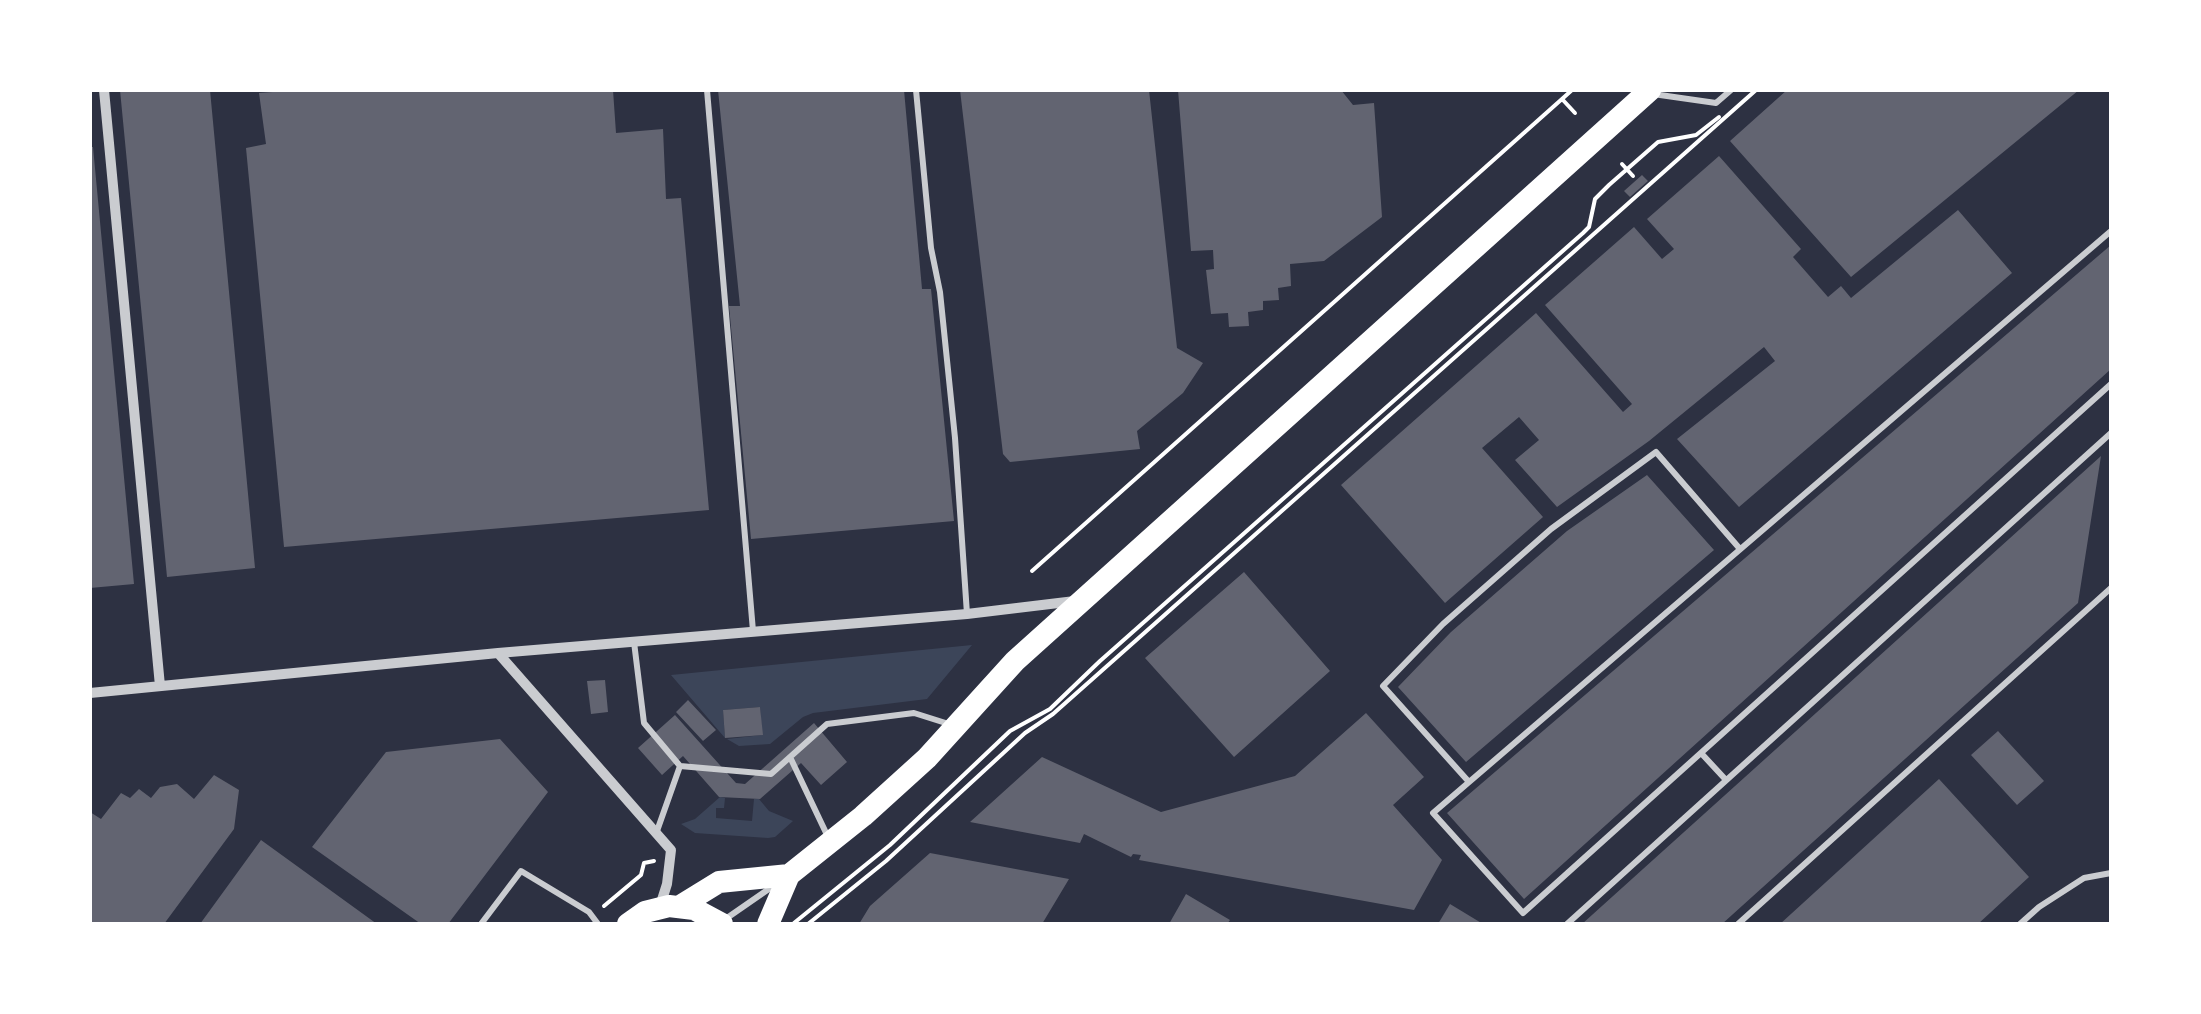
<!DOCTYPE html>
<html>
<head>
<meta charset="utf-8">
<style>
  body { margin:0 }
  #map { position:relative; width:2201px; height:1014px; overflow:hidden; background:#2d3142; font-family:"Open Sans",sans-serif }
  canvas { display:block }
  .frame { position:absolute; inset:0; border:92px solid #fff; pointer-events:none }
</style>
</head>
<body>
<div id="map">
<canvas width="2201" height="1014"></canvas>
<div class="frame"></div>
</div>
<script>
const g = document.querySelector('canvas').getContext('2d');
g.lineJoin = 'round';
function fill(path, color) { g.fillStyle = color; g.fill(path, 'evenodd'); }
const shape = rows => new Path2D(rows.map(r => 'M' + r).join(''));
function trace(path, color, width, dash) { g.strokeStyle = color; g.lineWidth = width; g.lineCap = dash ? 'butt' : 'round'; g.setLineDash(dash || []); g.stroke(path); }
fill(shape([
  [972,645,927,699,813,713,803,717,770,744,739,746,727,739,762,735,760,707,723,710,725,738,671,675],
  [720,797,725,798,724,808,716,808,716,818,752,821,754,799,759,799,769,811,793,821,775,837,768,838,695,833,681,824,695,819]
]), '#3c4559');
fill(shape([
  [120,90,210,90,255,568,167,577],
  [299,90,613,90,616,133,663,129,666,199,681,198,709,510,284,547,246,148,266,144,259,93],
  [718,90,904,90,922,289,931,289,954,521,751,539,729,306,740,306],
  [960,90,1149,90,1177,348,1203,363,1183,393,1137,431,1140,449,1010,462,1003,454],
  [1178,90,1341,90,1353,105,1374,103,1382,217,1324,261,1290,264,1291,286,1278,288,1279,300,1263,301,1263,310,1248,312,1249,326,1229,327,1228,313,1211,314,1206,270,1214,269,1213,250,1191,251],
  [1787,90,2079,90,1851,277,1730,141],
  [90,147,93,147,134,584,90,588],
  [1719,156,1801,249,1793,257,1828,297,1841,286,1851,298,1958,210,2012,273,1739,507,1677,439,1775,361,1764,347,1649,441,1557,507,1515,460,1539,440,1519,417,1482,448,1543,517,1445,603,1341,485,1536,313,1623,412,1632,404,1545,305,1634,227,1662,259,1674,249,1647,219],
  [1642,175,1648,181,1630,197,1624,191],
  [2111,245,2111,369,1524,899,1447,813],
  [2101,456,2078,603,1722,924,1582,924],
  [1647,475,1714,550,1466,762,1398,687,1451,632,1567,531],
  [1244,572,1330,671,1234,757,1145,658],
  [605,680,608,712,591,714,587,681],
  [688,700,716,730,703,741,676,712],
  [760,707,763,735,725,738,723,710],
  [1366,713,1424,777,1393,805,1442,860,1414,910,1139,860,1141,855,1133,854,1131,857,1084,834,1080,843,970,822,1042,757,1161,812,1295,776],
  [675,715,736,783,745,784,814,723,847,762,821,785,801,763,760,799,719,797,683,756,662,775,638,748],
  [1998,731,2044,781,2017,805,1971,755],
  [500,739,548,792,448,924,421,924,312,847,386,752],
  [214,775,239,790,234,829,164,924,90,924,90,812,101,819,121,793,130,798,139,789,151,798,160,787,177,784,194,799],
  [1939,779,2029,877,1978,924,1780,924],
  [261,840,377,924,200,924],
  [930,853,1069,879,1042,924,859,924,870,906],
  [1186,894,1230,920,1227,924,1169,924],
  [1450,904,1483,924,1438,924]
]), '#626471');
trace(shape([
  [1572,90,1562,99,1575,113],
  [1622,164,1633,176],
  [1032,571,1562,99],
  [604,906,641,875,644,863,654,861],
  [794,923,890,845,1010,731,1050,709,1100,661,1583,233,1589,227,1595,199,1609,185,1658,142,1696,135,1719,117],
  [808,924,886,861,1025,733,1053,714,1756,90]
]), '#fff', 4);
trace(shape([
  [707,90,753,631],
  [916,90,931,248,940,292,955,438,967,614],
  [1653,94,1716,103,1731,90],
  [2111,231,1433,813,1523,913,2111,384],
  [634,642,644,723,680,766,657,831],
  [1701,753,1726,780],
  [790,757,828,837],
  [680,766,771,774,827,724,914,713,952,725],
  [1469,782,1383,686,1443,624,1551,529,1656,452,1740,549],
  [724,920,776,884],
  [481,924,521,871,589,912,598,924],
  [1567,924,2111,433],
  [1738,924,2111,588],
  [2020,924,2039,907,2084,878,2111,873]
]), '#caccd0', 6);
trace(shape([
  [104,90,160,686],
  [498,653,671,850,667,884,660,906],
  [90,693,498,653,967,614,1075,601]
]), '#caccd0', 10);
trace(shape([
  [680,906,719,882,789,875],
  [628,924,645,912,669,906,694,909,722,924],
  [768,924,789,875,863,816,927,758,1015,661,1650,90]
]), '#fff', 22);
</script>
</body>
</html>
